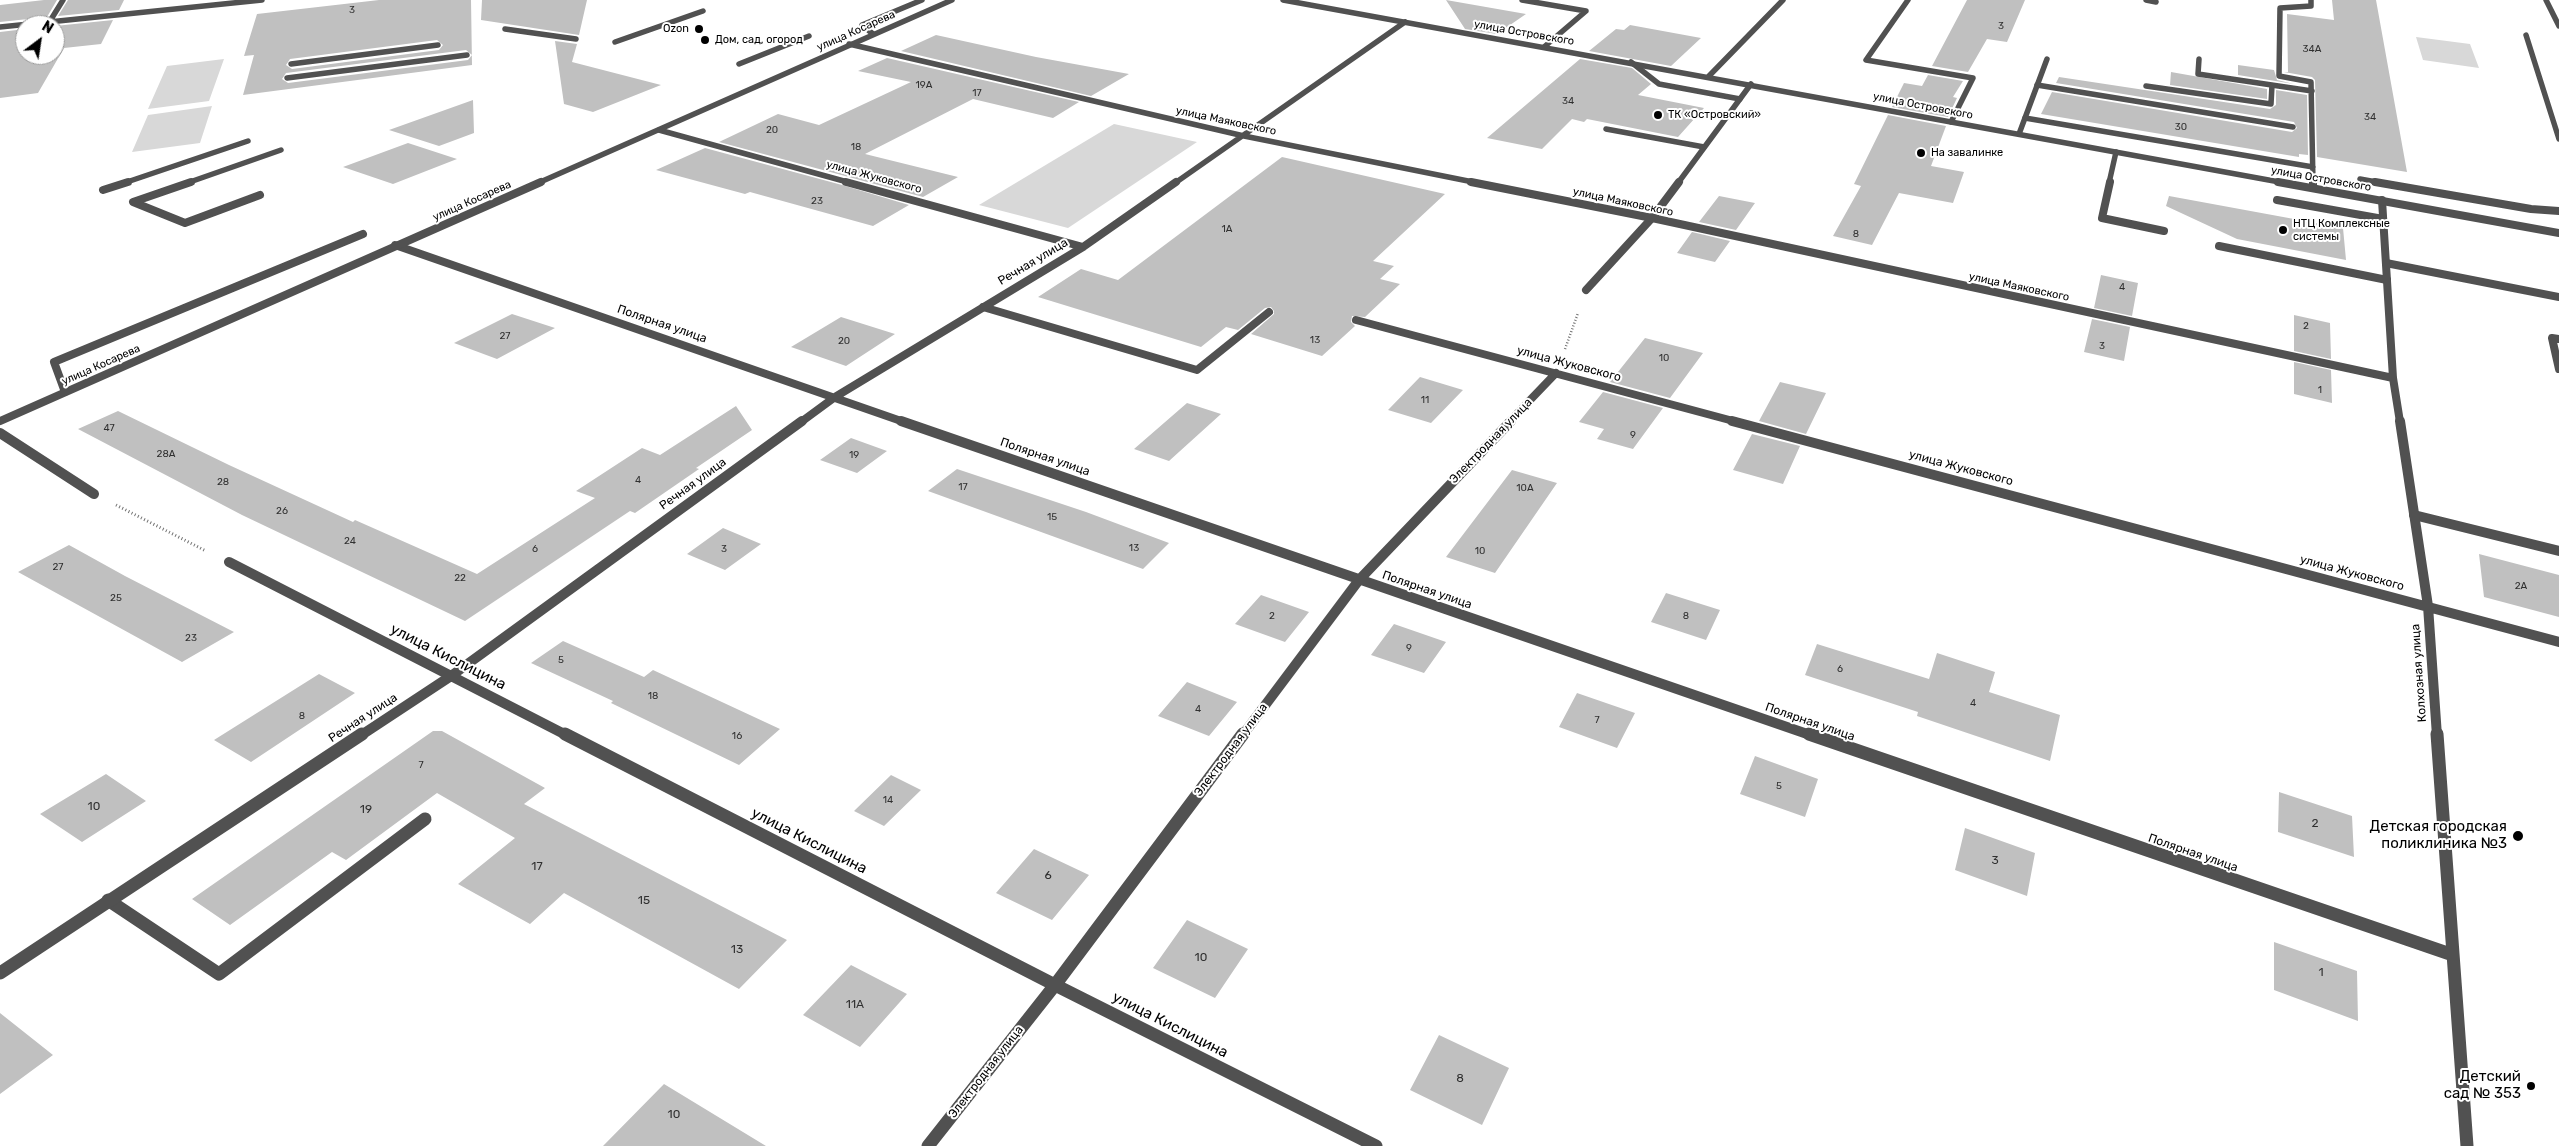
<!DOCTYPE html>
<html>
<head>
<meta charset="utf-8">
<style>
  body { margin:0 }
  #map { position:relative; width:2559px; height:1146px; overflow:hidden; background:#fff; font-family:Rubik,sans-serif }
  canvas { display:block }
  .north { position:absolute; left:15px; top:15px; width:50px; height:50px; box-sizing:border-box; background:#fff; border:1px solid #999; border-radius:50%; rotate:31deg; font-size:14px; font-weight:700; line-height:20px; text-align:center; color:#000 }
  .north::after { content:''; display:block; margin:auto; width:18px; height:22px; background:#000; clip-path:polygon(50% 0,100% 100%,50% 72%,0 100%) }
</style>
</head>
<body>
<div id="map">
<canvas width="2559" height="1146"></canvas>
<div class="north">N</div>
</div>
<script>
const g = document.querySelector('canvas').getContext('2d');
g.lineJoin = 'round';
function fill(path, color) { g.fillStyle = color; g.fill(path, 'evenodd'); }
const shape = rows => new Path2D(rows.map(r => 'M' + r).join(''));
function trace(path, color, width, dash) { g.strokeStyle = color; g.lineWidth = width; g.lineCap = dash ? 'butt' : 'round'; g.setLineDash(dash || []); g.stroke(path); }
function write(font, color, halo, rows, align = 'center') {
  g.font = font + ' Rubik,sans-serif'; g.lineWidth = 4; g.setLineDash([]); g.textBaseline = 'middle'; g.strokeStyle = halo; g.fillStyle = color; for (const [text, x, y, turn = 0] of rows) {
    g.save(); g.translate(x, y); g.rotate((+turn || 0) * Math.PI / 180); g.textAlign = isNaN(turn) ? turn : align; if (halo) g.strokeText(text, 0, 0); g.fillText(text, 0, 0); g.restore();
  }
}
fill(shape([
  [2416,37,2470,44,2479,68,2423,60],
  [224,59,209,101,148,109,167,66],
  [212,106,200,143,132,152,148,115],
  [1114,124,1197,142,1068,228,979,205]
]), '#d8d8d8');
fill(shape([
  [44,0,57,0,47,17,0,22,0,5],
  [68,0,124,0,119,10,58,16],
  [379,0,471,0,472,65,243,95,254,55,244,56,257,14],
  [437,40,443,45,439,50,292,69,286,65,290,59],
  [466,50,472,55,468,60,288,83,282,79,286,73],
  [482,0,587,0,579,35,481,20],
  [1446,0,1526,14,1497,34,1465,29],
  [1967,0,2025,0,2007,42,1987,39,1968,72,1932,66],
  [2332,0,2376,0,2407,172,2317,157,2315,80,2312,77,2284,72,2288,72,2287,14,2334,20],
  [113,20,101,44,64,48,38,93,0,98,0,32,25,29,25,55,55,55,55,26],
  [1630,25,1701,38,1671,66,1589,51,1616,29,1624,30],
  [936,35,1036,57,1129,74,1091,96,901,51],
  [555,41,577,44,572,62,661,85,593,112,564,104],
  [887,58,1079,102,1053,118,973,99,865,154,958,177,923,197,719,142,778,114,819,125,911,82,858,71],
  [1580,59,1632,68,1651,84,1638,95,1704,108,1678,137,1587,119,1584,122,1572,119,1542,149,1487,138],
  [2238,65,2274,70,2277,80,2294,84,2238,75],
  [2171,72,2267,89,2267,99,2170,85],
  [1928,75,1963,81,1953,97,1957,98,1948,117,1892,107,1904,83,1922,86],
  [2059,77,2270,109,2276,105,2276,90,2307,95,2308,155,2299,154,2299,157,2041,114,2052,92,2292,132,2297,128,2294,122,2056,83],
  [473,100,474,133,439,146,389,130],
  [1888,115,1946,126,1931,166,1964,172,1953,203,1899,193,1872,245,1833,236,1861,186,1854,184],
  [408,143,457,159,393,184,343,167],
  [705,148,842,185,909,205,873,226,750,192,745,194,656,170],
  [1282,157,1445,194,1373,261,1394,266,1380,279,1400,284,1365,317,1352,316,1351,322,1355,326,1322,356,1251,334,1274,314,1274,311,1271,307,1265,308,1238,330,1226,327,1201,347,1038,297,1081,269,1118,280],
  [1719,196,1755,203,1736,230,1699,222],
  [2169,196,2343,228,2346,260,2237,239,2166,206],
  [1692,232,1730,241,1715,262,1677,253],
  [2101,275,2138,283,2132,316,2094,308],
  [512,314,555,328,497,359,454,343],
  [2294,315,2330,323,2331,359,2294,351],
  [841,317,895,334,846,366,791,347],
  [2092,319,2130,327,2124,361,2084,352],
  [1645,338,1703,353,1670,398,1610,382],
  [2294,362,2331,370,2332,403,2294,394],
  [1420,377,1463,390,1431,423,1388,410],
  [1780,382,1826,393,1806,434,1759,421],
  [1603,392,1663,408,1633,449,1597,439,1604,429,1579,422],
  [1187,403,1221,414,1169,461,1134,449],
  [736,406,752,430,696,468,699,469,635,513,630,511,465,621,242,515,78,429,118,411,229,465,353,522,355,520,477,574,595,498,576,491,642,448,660,455],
  [1752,434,1800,446,1783,484,1733,470],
  [851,438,887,451,857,473,820,460],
  [957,469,1086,512,1169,543,1143,569,928,491],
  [1512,470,1557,483,1495,573,1446,557],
  [723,528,761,544,725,570,687,554],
  [69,545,125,576,234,632,182,662,18,572],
  [2479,554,2559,575,2559,617,2484,597],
  [1666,593,1720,610,1706,640,1651,622],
  [1261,595,1309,612,1285,642,1235,624],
  [1394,624,1446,642,1424,673,1371,655],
  [563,641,644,677,653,670,780,729,739,765,611,703,613,701,531,663],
  [1817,644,1929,679,1937,653,1995,672,1989,692,2060,715,2050,761,1917,716,1918,712,1805,675],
  [319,674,355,693,251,762,214,740],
  [1187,682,1237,702,1209,736,1158,716],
  [1577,693,1635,713,1617,748,1559,727],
  [433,731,442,731,545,788,524,804,787,940,739,989,564,893,530,924,458,884,515,838,437,793,346,860,332,852,230,925,192,899],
  [1755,756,1818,779,1805,817,1740,794],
  [106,774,146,801,82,842,40,814],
  [891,775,921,790,884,826,854,811],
  [2279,792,2352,816,2354,857,2278,832],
  [1965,828,2035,853,2027,896,1955,870],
  [1034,849,1089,875,1052,920,996,893],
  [1187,920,1248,949,1215,998,1153,968],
  [2274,942,2357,971,2358,1021,2274,990],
  [851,965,907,994,860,1047,803,1015],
  [0,1013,53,1055,0,1094],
  [1439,1035,1509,1068,1482,1125,1410,1090],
  [664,1084,766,1146,603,1146]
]), '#c0c0c0');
trace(shape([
  [1565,349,1578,313]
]), '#737373', 2.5, [1, 2]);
trace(shape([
  [116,505,206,551]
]), '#737373', 3, [1, 2.5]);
trace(shape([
  [1522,0,1586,11,1544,47],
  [1908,0,1866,60,1973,78,1951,122],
  [2146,0,2156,2],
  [2311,0,2311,6,2280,8,2279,76,2311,82,2313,183],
  [2546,0,2559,26],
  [505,29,576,39],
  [873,34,862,25,922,0],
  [2526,35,2559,139],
  [615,42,703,11],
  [2199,59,2198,74,2312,91],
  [1631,62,1659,84,1740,99],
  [291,64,438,45],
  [739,64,809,36],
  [287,78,467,55],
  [2037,85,2293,127],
  [2146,86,2271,104,2272,85],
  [2025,118,2313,167],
  [1606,129,1704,147],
  [2360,179,2382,183],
  [124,183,248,141],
  [187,183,281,150],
  [2109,183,2116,152]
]), '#515151', 5.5);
trace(shape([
  [191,182,133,202,185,223,260,195],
  [2110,182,2102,218,2164,231],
  [2313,182,2313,187],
  [2375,182,2531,209,2559,211],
  [103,190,128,182],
  [2277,200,2383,219],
  [2219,246,2387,280],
  [2386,263,2559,297],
  [1586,290,1652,218],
  [983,307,1197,370,1269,312],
  [2559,339,2552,338,2559,369],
  [65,392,54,362,363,234]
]), '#515151', 8);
trace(shape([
  [2414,515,2559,551]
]), '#515151', 10);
trace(shape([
  [108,900,219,974,425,819]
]), '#515151', 13);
trace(shape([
  [50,21,63,0],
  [0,27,262,0],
  [849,44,1244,136,1478,183],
  [1709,76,1783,0],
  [659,130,851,183],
  [2019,134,2047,59],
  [1175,183,1405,22],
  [1678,183,1751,84]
]), '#515151', 5.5);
trace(shape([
  [846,182,1083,247],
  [1471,182,1652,218,2393,378],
  [2382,200,2393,378,2400,422],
  [1652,218,1679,182],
  [395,245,904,422],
  [1356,320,1737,422],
  [801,422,835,397,1083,247,1176,182],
  [1509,422,1556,373]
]), '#515151', 8);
trace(shape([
  [901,421,1813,736],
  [1732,421,2559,642],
  [2400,421,2428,606,2437,736],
  [0,433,94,494],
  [229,562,568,736],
  [360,736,451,676,802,421],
  [1242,736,1359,580,1511,421]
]), '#515151', 10);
trace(shape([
  [565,734,1055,985,1376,1146],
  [1809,734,2453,955],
  [2437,734,2467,1146],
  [0,973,362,734],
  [928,1146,1055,985,1243,734]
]), '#515151', 13);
trace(shape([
  [1283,0,2285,183],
  [538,183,952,0]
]), '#515151', 5.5);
trace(shape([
  [2278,182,2559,233],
  [0,421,541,182]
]), '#515151', 8);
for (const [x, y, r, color] of [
  [699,29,5,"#000"],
  [705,40,5,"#000"],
  [1658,115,5,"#000"],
  [1921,153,5,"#000"],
  [2283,230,5,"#000"],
  [2518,836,6,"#000"],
  [2531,1086,5,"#000"]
]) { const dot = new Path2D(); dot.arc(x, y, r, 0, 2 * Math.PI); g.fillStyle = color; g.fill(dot); trace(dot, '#fff', 2); }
write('10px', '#303030', null, [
  ["3",352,10],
  ["3",2001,26],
  ["34А",2312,49],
  ["19А",924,85],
  ["17",977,93],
  ["34",1568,101],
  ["34",2370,117],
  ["30",2181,127],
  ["20",772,130],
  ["18",856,147],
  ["23",817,201],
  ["1А",1227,229],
  ["8",1856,234],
  ["4",2122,287],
  ["2",2306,326],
  ["27",505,336],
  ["13",1315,340],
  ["20",844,341],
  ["3",2102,346],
  ["10",1664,358],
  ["1",2320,390],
  ["11",1425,400],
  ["47",109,428],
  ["9",1633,435],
  ["28А",166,454],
  ["19",854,455],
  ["4",638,480],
  ["28",223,482],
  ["17",963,487],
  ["10А",1525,488],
  ["26",282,511],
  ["15",1052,517],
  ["24",350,541],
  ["13",1134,548],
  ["6",535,549],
  ["3",724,549],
  ["10",1480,551],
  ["27",58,567],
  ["22",460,578],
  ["2А",2521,586],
  ["25",116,598],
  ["2",1272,616],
  ["8",1686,616],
  ["23",191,638],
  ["9",1409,648],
  ["5",561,660],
  ["6",1840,669],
  ["18",653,696],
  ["4",1973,703],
  ["4",1198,709],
  ["8",302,716],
  ["7",1597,720],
  ["16",737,736],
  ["7",421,765],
  ["5",1779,786],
  ["14",888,800]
]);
write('11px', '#000', '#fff', [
  ["Ozon",689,29,"right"],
  ["Дом, сад, огород",715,40],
  ["ТК «Островский»",1668,115],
  ["На завалинке",1931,153],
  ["НТЦ Комплексные",2293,224],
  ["системы",2293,237]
], 'left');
write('11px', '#000', '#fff', [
  ["улица Косарева",856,31,-24],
  ["улица Островского",1524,33,10],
  ["улица Островского",1923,106,11],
  ["улица Маяковского",1226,121,12],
  ["улица Жуковского",874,177,15],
  ["улица Островского",2321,179,10],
  ["улица Косарева",472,201,-24],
  ["улица Маяковского",1623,202,12],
  ["улица Маяковского",2019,287,12],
  ["улица Косарева",101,365,-24]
]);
write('12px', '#000', '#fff', [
  ["Речная улица",1033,262,-31],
  ["Полярная улица",662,324,19],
  ["улица Жуковского",1569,364,15],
  ["Электродная улица",1491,441,-46],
  ["Полярная улица",1045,457,19],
  ["улица Жуковского",1961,468,15],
  ["Речная улица",693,484,-36],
  ["улица Жуковского",2352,573,15],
  ["Полярная улица",1427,590,19],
  ["Колхозная улица",2419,673,-94],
  ["Речная улица",363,718,-33],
  ["Полярная улица",1810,722,19],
  ["Электродная улица",1231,750,-53],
  ["Полярная улица",2193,853,19],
  ["Электродная улица",986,1072,-52]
]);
write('12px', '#303030', null, [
  ["10",94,807],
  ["19",366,810],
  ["2",2315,824],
  ["3",1995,861],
  ["17",537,867],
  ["6",1048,876],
  ["15",644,901],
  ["13",737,950],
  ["10",1201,958],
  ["1",2321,973],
  ["11А",855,1005],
  ["8",1460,1079],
  ["10",674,1115]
]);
write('15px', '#000', '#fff', [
  ["улица Кислицина",448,657,27],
  ["улица Кислицина",809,841,27],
  ["улица Кислицина",1170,1025,27]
]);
write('15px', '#000', '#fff', [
  ["Детская городская",2507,827],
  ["поликлиника №3",2507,844],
  ["Детский",2521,1077],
  ["сад № 353",2521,1094]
], 'right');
</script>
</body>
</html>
